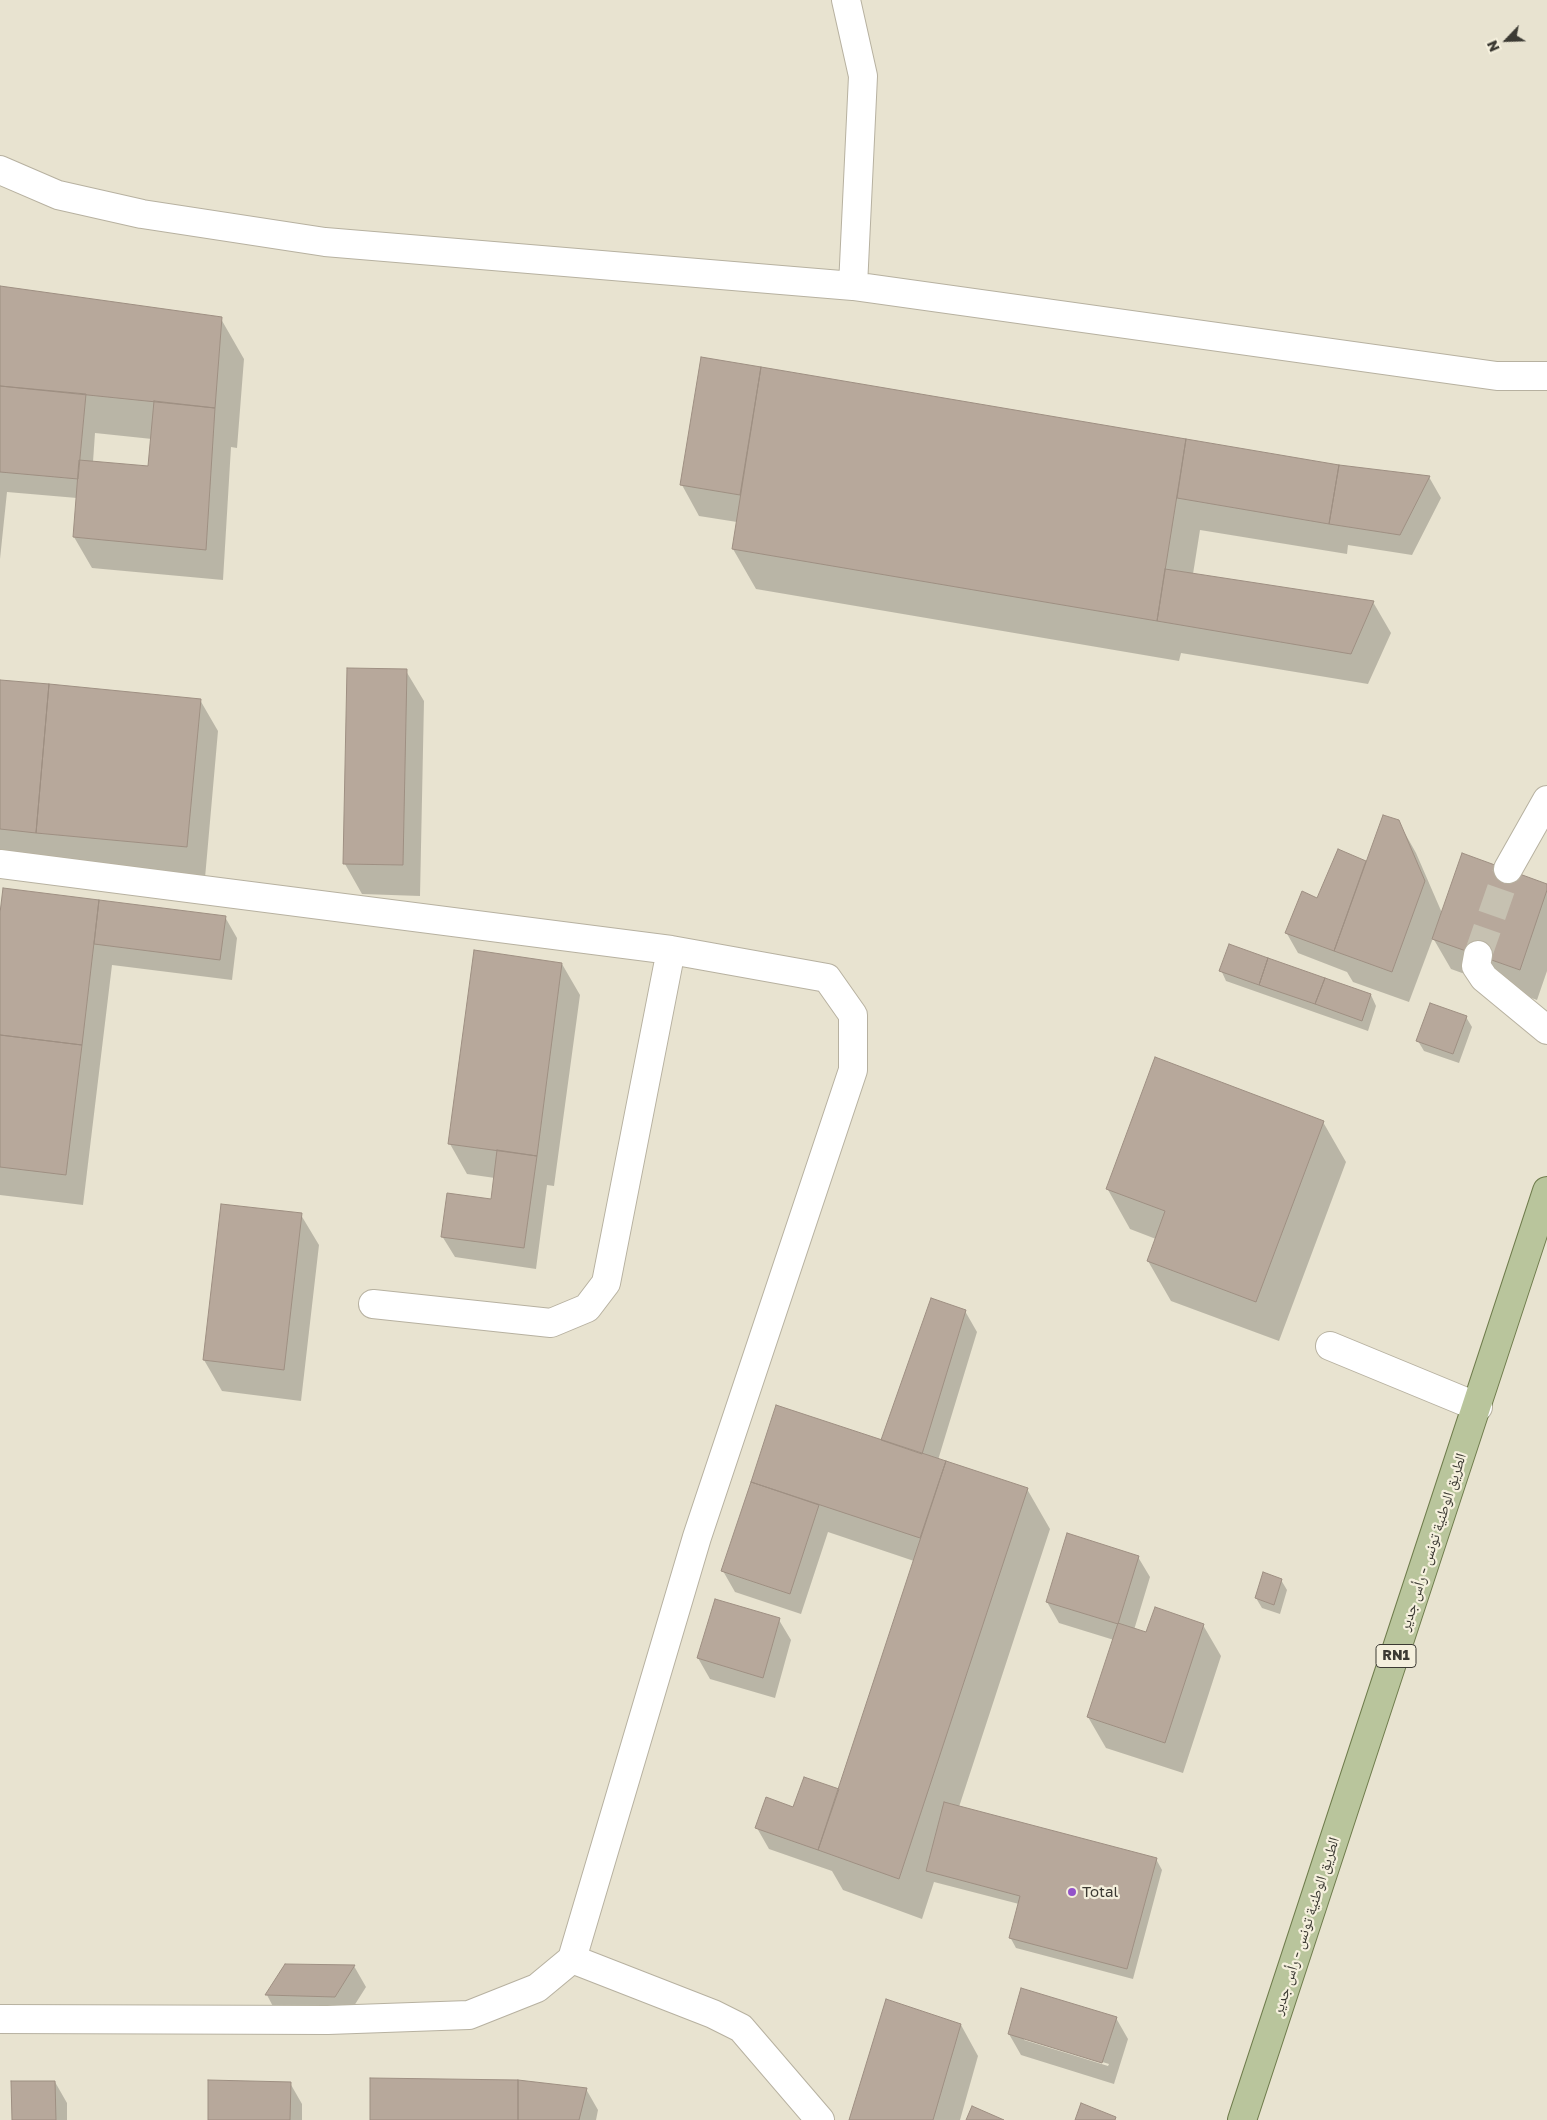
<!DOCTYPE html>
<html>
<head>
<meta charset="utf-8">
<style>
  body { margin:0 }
  #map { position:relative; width:1547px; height:2120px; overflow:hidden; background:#e8e3d0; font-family:"Golos Text",sans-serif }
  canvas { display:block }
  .north { position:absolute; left:1482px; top:15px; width:50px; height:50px; -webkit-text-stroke:4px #f5f0dd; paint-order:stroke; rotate:246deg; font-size:14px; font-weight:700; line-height:20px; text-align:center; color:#3c3a33 }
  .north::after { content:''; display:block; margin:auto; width:18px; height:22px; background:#3c3a33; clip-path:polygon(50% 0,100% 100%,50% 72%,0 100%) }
</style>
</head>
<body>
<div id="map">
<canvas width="1547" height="2120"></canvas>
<div class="north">N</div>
</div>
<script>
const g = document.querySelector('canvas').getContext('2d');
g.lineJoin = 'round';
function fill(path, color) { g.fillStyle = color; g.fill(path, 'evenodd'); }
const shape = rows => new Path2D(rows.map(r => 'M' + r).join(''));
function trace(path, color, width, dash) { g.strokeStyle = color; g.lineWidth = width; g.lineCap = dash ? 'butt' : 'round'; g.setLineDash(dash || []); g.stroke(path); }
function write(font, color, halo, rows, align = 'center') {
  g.font = font + ' "Golos Text","Noto Naskh Arabic",sans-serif'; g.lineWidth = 4.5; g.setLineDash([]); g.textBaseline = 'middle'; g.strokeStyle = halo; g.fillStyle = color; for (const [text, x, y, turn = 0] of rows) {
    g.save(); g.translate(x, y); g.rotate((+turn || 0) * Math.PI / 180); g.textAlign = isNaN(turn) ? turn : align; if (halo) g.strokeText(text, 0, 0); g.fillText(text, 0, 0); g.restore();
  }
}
fill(shape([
  [0,287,221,319,244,359,237,448,231,447,223,580,92,568,74,537,77,498,7,492,0,559],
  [95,433,152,439,149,467,93,462],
  [702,358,1339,466,1429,477,1441,498,1412,555,1348,545,1347,554,1200,530,1193,574,1373,602,1391,633,1368,684,1181,653,1179,661,756,589,733,549,737,522,699,516,682,485],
  [406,671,424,701,420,896,362,894,345,864],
  [0,681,200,700,218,731,205,878,0,858],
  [1398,821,1416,853,1442,913,1547,885,1547,971,1537,1000,1451,969,1433,938,1409,1002,1353,982,1347,972,1298,953,1286,932,1318,900,1365,862,1367,865],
  [99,901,101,903,225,917,237,938,232,980,112,965,83,1205,0,1195,0,924],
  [1229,946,1371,995,1376,1006,1368,1031,1226,981,1221,970],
  [562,964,580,995,554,1186,547,1185,536,1269,455,1257,442,1236,492,1200,495,1178,467,1174,450,1144],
  [1466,1017,1472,1027,1459,1063,1424,1051,1418,1041],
  [1323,1122,1346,1162,1279,1341,1171,1301,1148,1261,1156,1239,1130,1229,1107,1188],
  [222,1205,301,1215,319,1245,301,1401,222,1391,204,1360],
  [965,1311,977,1332,938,1460,1027,1489,1050,1529,959,1807,1156,1859,1162,1870,1133,1979,1016,1948,1010,1937,1019,1904,934,1882,922,1919,843,1890,832,1871,769,1849,757,1828,794,1808,839,1790,914,1561,828,1532,801,1614,735,1592,723,1571,777,1407,882,1441],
  [1138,1557,1150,1577,1134,1630,1147,1634,1203,1625,1221,1656,1183,1773,1106,1748,1088,1717,1114,1640,1059,1623,1047,1602],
  [1281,1580,1287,1590,1280,1614,1262,1608,1256,1598],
  [779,1620,791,1640,775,1698,710,1679,698,1658],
  [286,1965,354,1966,366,1987,347,2017,278,2016,267,1995],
  [1116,2018,1128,2039,1114,2084,1021,2055,1009,2034],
  [1024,2038,1109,2064,1108,2066,1024,2040],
  [961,2025,978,2056,960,2120,850,2120],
  [55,2082,67,2103,67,2120,13,2120],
  [290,2083,302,2104,302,2120,209,2120],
  [586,2089,598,2110,596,2120,371,2120]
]), '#0003');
const building = shape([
  [0,286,222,317,215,408,0,386,0,286],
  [701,357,761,367,740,495,680,485,701,357],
  [761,367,1186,439,1157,621,732,549,761,367],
  [0,386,86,394,78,479,0,472,0,386],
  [154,401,215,408,206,550,73,537,79,460,148,466,154,401],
  [1186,439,1339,465,1329,524,1177,498,1186,439],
  [1339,465,1430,476,1400,535,1329,524,1339,465],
  [1165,569,1374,601,1351,654,1157,621,1165,569],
  [347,668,407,669,403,865,343,864,347,668],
  [0,680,49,684,36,833,0,829,0,680],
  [49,684,201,699,187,847,36,833,49,684],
  [1383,815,1399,820,1425,881,1392,972,1334,951,1383,815],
  [1338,849,1366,861,1334,951,1285,933,1302,891,1317,898,1338,849],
  [1462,853,1547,884,1547,890,1520,970,1432,939,1462,853],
  [3,888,99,900,82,1045,0,1035,0,913,3,888],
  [99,900,226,916,220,960,94,944,99,900],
  [1229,944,1268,958,1259,985,1219,971,1229,944],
  [474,950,562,963,537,1156,448,1144,474,950],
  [1268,958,1325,978,1315,1004,1259,985,1268,958],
  [1325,978,1371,994,1362,1021,1315,1004,1325,978],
  [1430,1003,1467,1016,1453,1054,1416,1041,1430,1003],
  [0,1035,82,1045,66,1175,0,1167,0,1035],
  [1155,1057,1324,1121,1256,1302,1147,1261,1165,1211,1106,1189,1155,1057],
  [497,1150,537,1156,524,1248,441,1237,447,1193,491,1199,497,1150],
  [221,1204,302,1213,284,1370,203,1360,221,1204],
  [931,1298,966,1310,922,1454,881,1440,931,1298],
  [776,1405,946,1461,920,1538,751,1482,776,1405],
  [946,1461,1028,1488,899,1879,818,1850,946,1461],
  [751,1482,819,1505,790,1594,721,1571,751,1482],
  [1067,1533,1139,1556,1118,1624,1046,1602,1067,1533],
  [1263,1572,1282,1579,1274,1605,1255,1598,1263,1572],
  [715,1599,780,1618,763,1678,697,1658,715,1599],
  [1155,1607,1204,1624,1165,1743,1087,1717,1118,1623,1146,1632,1155,1607],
  [804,1777,839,1789,818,1850,755,1828,766,1797,793,1807,804,1777],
  [944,1802,1157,1858,1127,1969,1009,1938,1020,1896,926,1871,944,1802],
  [285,1964,355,1965,335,1997,265,1995,285,1964],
  [1021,1988,1117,2017,1102,2063,1008,2034,1021,1988],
  [886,1999,961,2024,933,2120,849,2120,886,1999],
  [370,2078,518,2080,518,2120,370,2120,370,2078],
  [208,2080,291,2082,290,2120,208,2120,208,2080],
  [518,2080,587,2088,579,2120,518,2120,518,2080],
  [11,2081,55,2081,56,2120,12,2120,11,2081],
  [1081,2103,1116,2117,1115,2120,1075,2120,1081,2103],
  [972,2106,1004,2120,966,2120,972,2106]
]);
fill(building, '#b7a89b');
trace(building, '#9e8f82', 1);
trace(shape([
  [1478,955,1508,869]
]), '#c6c1b1', 28, [28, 14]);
const minor = shape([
  [846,0,863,76,853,286],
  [0,170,58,195,142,214,325,242,853,286,1497,376,1547,376],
  [0,864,671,950,827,978,853,1015,853,1070,697,1537,572,1959,537,1988,469,2015,328,2020,0,2019],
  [1508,869,1547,800],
  [1478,955,1476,966,1484,978,1547,1030],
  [373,1304,551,1323,587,1308,606,1283,671,950],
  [1330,1346,1478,1407],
  [572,1959,713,2014,741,2028,820,2120]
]);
const major = shape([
  [1242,2120,1547,1191]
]);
trace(minor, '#b7b1a0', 30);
trace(major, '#6f7c4c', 30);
trace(minor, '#fff', 28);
trace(major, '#b9c59c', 28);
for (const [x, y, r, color] of [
  [1072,1892,5,"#9353c9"]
]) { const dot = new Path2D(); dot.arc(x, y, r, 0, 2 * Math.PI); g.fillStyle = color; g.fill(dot); trace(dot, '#f5f0dd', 2); }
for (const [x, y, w] of [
  [1396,1656,40]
]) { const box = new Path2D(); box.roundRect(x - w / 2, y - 11.5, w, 23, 4); g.fillStyle = '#f5f0dd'; g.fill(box); trace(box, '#3c3a33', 1); }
write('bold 14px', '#3c3a33', null, [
  ["RN1",1396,1656]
]);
write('15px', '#3c3a33', '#f5f0dd', [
  ["الطريق الوطنية تونس - رأس جدير",1433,1542,-72],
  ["الطريق الوطنية تونس - رأس جدير",1306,1926,-72]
]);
write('15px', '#3c3a33', '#f5f0dd', [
  ["Total",1082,1892]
], 'left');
</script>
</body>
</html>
